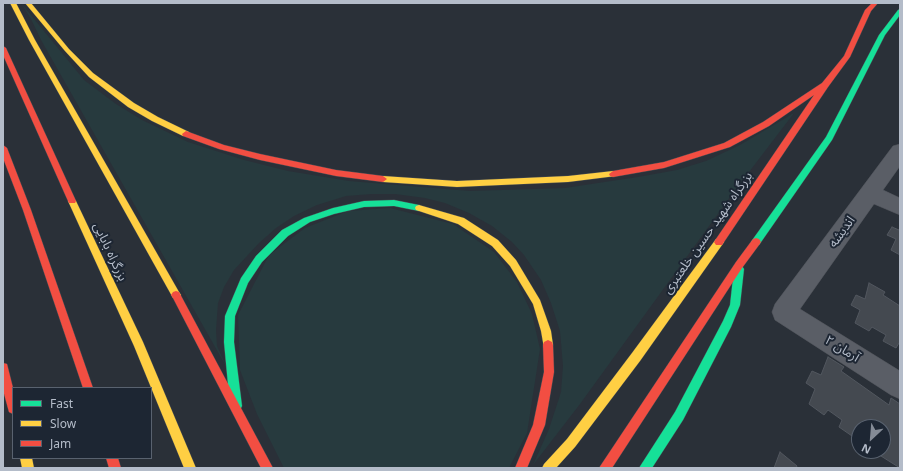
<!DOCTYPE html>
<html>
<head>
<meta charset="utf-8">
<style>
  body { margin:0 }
  #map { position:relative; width:903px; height:471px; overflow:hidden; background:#2a3038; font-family:"Noto Sans",sans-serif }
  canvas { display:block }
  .frame { position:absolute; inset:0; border:4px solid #b4bcc9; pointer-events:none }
  .legend { position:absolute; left:12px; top:387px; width:140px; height:72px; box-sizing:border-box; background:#1d2633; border:1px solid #59626f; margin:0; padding:5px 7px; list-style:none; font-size:12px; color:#b4bcc9 }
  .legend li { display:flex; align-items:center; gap:8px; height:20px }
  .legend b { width:20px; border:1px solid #59626f }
  .north { position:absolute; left:851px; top:419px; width:40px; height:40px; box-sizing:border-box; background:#1d2633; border:1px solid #59626f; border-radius:50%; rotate:206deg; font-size:11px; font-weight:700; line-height:16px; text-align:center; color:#b4bcc9 }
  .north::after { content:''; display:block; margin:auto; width:14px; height:18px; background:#848b96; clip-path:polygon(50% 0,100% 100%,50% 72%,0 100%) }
</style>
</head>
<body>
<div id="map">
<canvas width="903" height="471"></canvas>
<div class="frame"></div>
<ul class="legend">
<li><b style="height:5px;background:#16e098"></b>Fast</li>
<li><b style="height:5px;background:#ffcf43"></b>Slow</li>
<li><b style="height:5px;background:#f24e42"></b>Jam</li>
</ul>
<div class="north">N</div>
</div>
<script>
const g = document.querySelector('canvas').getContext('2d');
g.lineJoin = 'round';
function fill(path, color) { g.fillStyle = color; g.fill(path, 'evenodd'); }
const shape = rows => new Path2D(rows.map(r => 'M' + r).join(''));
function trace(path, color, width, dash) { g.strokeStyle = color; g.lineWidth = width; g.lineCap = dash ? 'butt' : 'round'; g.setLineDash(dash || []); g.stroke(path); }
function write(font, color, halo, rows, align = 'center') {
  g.font = font + ' "Noto Sans","Noto Sans Arabic",sans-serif'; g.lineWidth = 4; g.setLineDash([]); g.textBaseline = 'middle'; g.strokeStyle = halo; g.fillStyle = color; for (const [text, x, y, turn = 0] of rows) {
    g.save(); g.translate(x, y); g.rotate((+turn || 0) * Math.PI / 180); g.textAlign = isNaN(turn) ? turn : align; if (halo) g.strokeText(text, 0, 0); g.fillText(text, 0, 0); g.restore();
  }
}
fill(shape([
  [21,3,84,80,116,104,142,120,188,142,244,160,288,171,349,181,470,191,565,188,638,177,677,170,706,161,740,145,794,113,733,193,580,404,533,465,549,429,561,392,563,366,560,331,551,303,541,280,524,255,512,242,492,226,469,213,445,203,425,198,395,194,372,194,346,196,317,205,294,216,276,228,259,243,234,270,224,287,218,303,216,330,217,346,227,368,41,40,31,19],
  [390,208,453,224,494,252,517,282,532,314,540,349,527,433,509,468,284,468,257,414,240,370,238,315,269,255,305,228,348,211]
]), '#273a3e');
const building = shape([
  [892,227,899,230,900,228,900,255,891,250,896,239,887,235,892,227],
  [869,283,885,292,883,295,900,306,900,343,899,343,896,348,883,341,886,335,872,327,869,331,855,323,860,310,851,305,856,295,865,299,869,283],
  [828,357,844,367,841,371,889,405,891,398,900,404,900,468,873,451,883,451,883,427,859,427,859,431,856,429,852,436,839,427,842,420,828,410,824,415,809,404,815,389,806,383,812,371,821,375,828,357],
  [780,452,797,466,796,468,774,468,780,452]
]);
fill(building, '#444950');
trace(building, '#52575f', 1);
const street = shape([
  [900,144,900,166,883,190,900,198,900,215,874,204,800,309,900,371,900,399,891,395,775,320,772,312,775,304,893,146,900,144]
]);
const fast = shape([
  [900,9,900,15,885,35,832,140,759,245,753,245,751,242,753,239,826,137,879,35,898,10,900,9],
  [394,200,419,205,423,208,419,211,394,206,364,207,334,214,310,222,288,236,262,262,248,283,235,316,234,342,242,406,240,410,236,412,232,410,230,406,224,342,225,316,241,278,256,256,282,230,304,218,333,208,364,201,394,200],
  [739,265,742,266,744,269,740,305,731,327,683,420,652,468,639,468,675,412,723,321,730,305,734,269,736,266,739,265]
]);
const slow = shape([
  [10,3,16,3,35,40,179,292,181,295,179,298,176,299,173,298,29,40,10,3],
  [25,3,31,3,69,49,93,73,134,103,158,117,189,132,190,134,189,136,183,136,152,121,128,107,89,77,65,51,25,3],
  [613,171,617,174,616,176,568,182,457,187,383,182,379,179,383,176,457,181,568,176,613,171],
  [72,198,76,201,143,342,196,468,184,468,134,346,68,201,72,198],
  [419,205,464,218,498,240,516,260,540,300,551,331,553,345,552,348,548,350,544,348,541,331,533,304,510,266,492,246,458,224,416,210,415,208,416,206,419,205],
  [719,238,722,239,724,242,722,245,640,361,575,447,556,468,542,468,544,464,567,439,632,353,716,239,719,238],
  [20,458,32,458,34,468,22,468,20,458]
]);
const jam = shape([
  [872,3,878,3,871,11,850,57,828,87,722,245,716,245,714,242,716,239,814,95,769,126,730,147,664,168,613,177,610,176,609,174,613,171,664,162,724,143,763,122,822,83,844,56,865,10,872,3],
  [3,46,6,48,76,201,75,203,69,203,68,201,3,55,3,46],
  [186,131,224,145,260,154,336,170,383,176,387,179,383,182,336,176,260,160,219,149,183,136,182,134,186,131],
  [3,145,7,148,31,210,93,388,83,388,23,210,3,158,3,145],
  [756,238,759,239,761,242,759,245,742,268,612,468,599,468,736,262,753,239,756,238],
  [176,291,179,292,273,468,261,468,173,298,171,295,173,292,176,291],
  [548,340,552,342,553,345,554,372,545,425,527,468,515,468,533,425,544,372,543,345,544,342,548,340],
  [3,363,7,364,13,388,13,414,9,412,3,390,3,363],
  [106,458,118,458,121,468,109,468,106,458]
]);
trace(street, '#484c53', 1);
trace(fast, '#474c53', 1);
trace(slow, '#474c53', 1);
trace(jam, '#474c53', 1);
fill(street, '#5a5e66');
fill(fast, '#16e098');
fill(slow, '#ffcf43');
fill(jam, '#f24e42');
write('13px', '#b4bcc9', '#1d2633', [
  ["اندیشه",842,232,-54],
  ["بزرگراه شهید حسین خلعتبری",708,233,-55],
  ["بزرگراه بابایی",110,252,65],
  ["آرمان ۲",842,349,32]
]);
</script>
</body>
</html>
